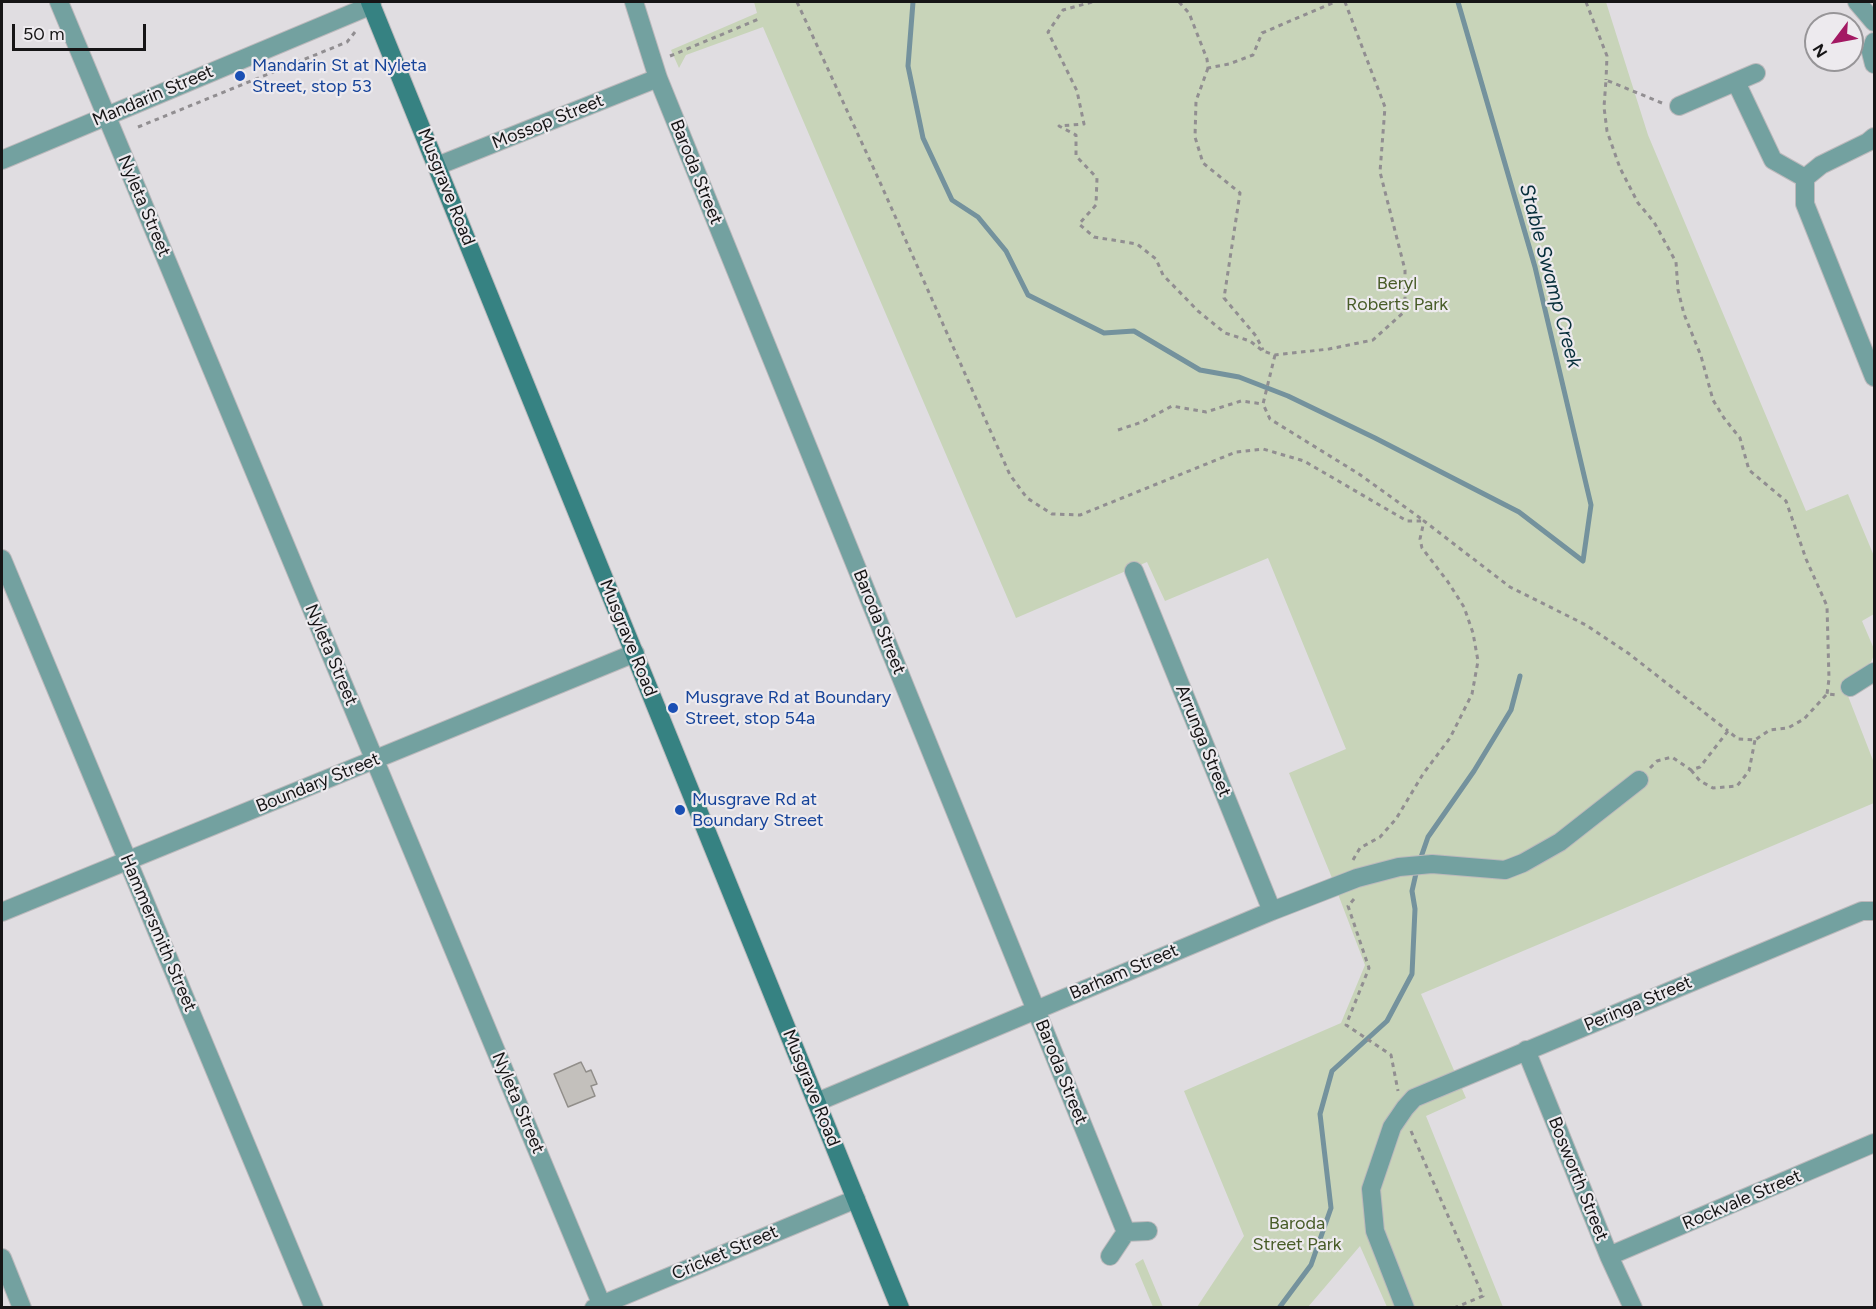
<!DOCTYPE html>
<html>
<head>
<meta charset="utf-8">
<style>
  body { margin:0 }
  #map { position:relative; width:1876px; height:1309px; overflow:hidden; background:#e0dde1; font-family:Figtree,sans-serif }
  canvas { display:block }
  .frame { position:absolute; inset:0; border:3px solid #161516; pointer-events:none }
  .north { position:absolute; left:1804px; top:12px; width:60px; height:60px; box-sizing:border-box; background:#edeaee; border:2px solid #979598; border-radius:50%; rotate:238deg; font-size:16px; font-weight:700; line-height:24px; text-align:center; color:#161516 }
  .north::after { content:''; display:block; margin:auto; width:21px; height:27px; background:#a31963; clip-path:polygon(50% 0,100% 100%,50% 72%,0 100%) }
  .scale { position:absolute; left:12px; top:24px; width:134px; height:27px; box-sizing:border-box; border:3px solid #161516; border-top:0; padding-left:8px; font-size:18px; line-height:21px; white-space:nowrap; color:#161516; -webkit-text-stroke:4px #edeaee; paint-order:stroke }
</style>
</head>
<body>
<div id="map">
<canvas width="1876" height="1309"></canvas>
<div class="frame"></div>
<div class="north">N</div>
<div class="scale">50 m</div>
</div>
<script>
const g = document.querySelector('canvas').getContext('2d');
g.lineJoin = 'round';
function fill(path, color) { g.fillStyle = color; g.fill(path, 'evenodd'); }
const shape = rows => new Path2D(rows.map(r => 'M' + r).join(''));
function trace(path, color, width, dash) { g.strokeStyle = color; g.lineWidth = width; g.lineCap = dash ? 'butt' : 'round'; g.setLineDash(dash || []); g.stroke(path); }
function write(font, color, halo, rows, align = 'center') {
  g.font = font + ' Figtree,sans-serif'; g.lineWidth = 4.5; g.setLineDash([]); g.textBaseline = 'middle'; g.strokeStyle = halo; g.fillStyle = color; for (const [text, x, y, turn = 0] of rows) {
    g.save(); g.translate(x, y); g.rotate((+turn || 0) * Math.PI / 180); g.textAlign = isNaN(turn) ? turn : align; if (halo) g.strokeText(text, 0, 0); g.fillText(text, 0, 0); g.restore();
  }
}
fill(shape([
  [754,2,1606,2,1648,135,1806,511,1848,494,1874,556,1874,614,1862,621,1874,649,1874,655,1871,662,1843,683,1874,763,1874,803,1421,994,1466,1098,1426,1116,1503,1307,1387,1307,1360,1246,1308,1307,1197,1307,1244,1236,1184,1091,1341,1023,1365,965,1330,873,1289,773,1346,749,1268,558,1165,601,1147,562,1016,618,763,27,686,55,679,68,671,50,757,13],
  [1143,1259,1163,1307,1153,1307,1135,1264]
]), '#c8d4b9');
trace(shape([
  [913,2,908,66,923,138,952,200,978,217,1006,251,1028,295,1104,333,1134,331,1200,370,1239,377,1288,396,1375,438,1519,512,1583,561,1591,505,1535,267,1458,2],
  [1420,860,1428,837,1474,771,1511,710,1520,676],
  [1279,1308,1311,1265,1331,1208,1320,1114,1332,1071,1387,1021,1412,974,1415,909,1412,891,1417,869]
]), '#74929d', 5);
const building = shape([
  [581,1062,586,1072,591,1070,597,1084,591,1086,595,1096,568,1107,554,1074,581,1062]
]);
fill(building, '#c3c0bc');
trace(building, '#918e8a', 1.5);
const street = shape([
  [59,2,603,1308],
  [634,2,658,78,1126,1232],
  [1857,2,1874,22],
  [1874,42,1871,52,1874,64],
  [1736,82,1773,160,1805,178],
  [1679,106,1756,73],
  [1874,137,1868,142,1821,165,1805,178,1805,204,1874,377],
  [2,160,372,5],
  [437,166,658,78],
  [2,559,314,1308],
  [1134,571,1272,911],
  [1850,687,1874,672],
  [2,912,635,653],
  [1526,1050,1609,1256,1633,1308],
  [817,1102,1272,911,1357,878,1399,867,1432,864,1505,870,1523,863,1560,842,1639,780],
  [1110,1256,1126,1232,1148,1231],
  [1609,1256,1874,1143],
  [2,1258,22,1308],
  [594,1308,856,1199],
  [1405,1308,1375,1231,1371,1189,1392,1127,1405,1108,1414,1098,1862,911,1874,911]
]);
const secondary = shape([
  [370,2,900,1308]
]);
trace(street, '#bcb9bc', 20);
trace(secondary, '#bcb9bc', 20);
trace(shape([
  [797,2,879,180,1010,475,1027,498,1052,514,1080,515,1236,452,1263,449,1304,461,1407,521,1424,521],
  [1092,2,1063,10,1048,32,1077,91,1084,124,1059,126,1076,135,1076,156,1097,178,1096,205,1079,224,1094,237,1137,244,1156,259,1163,275,1198,311,1225,333,1250,341,1263,351,1275,355,1329,349,1373,340,1405,311,1405,270,1380,172,1385,107,1345,2],
  [1179,2,1189,13,1207,59,1208,68,1229,64,1253,55,1262,33,1335,2],
  [1586,2,1607,56,1606,80],
  [670,56,759,19],
  [1208,68,1196,101,1195,137,1203,163,1240,193,1224,298,1256,336,1263,350],
  [1662,103,1606,80,1604,107,1607,131,1620,168,1638,203,1654,222,1676,262,1678,290,1684,314,1701,356,1713,400,1724,418,1740,438,1749,470,1786,501,1806,559,1827,606,1829,679,1827,694],
  [138,127,347,42,355,32],
  [1275,355,1263,404,1270,419,1359,474,1423,520],
  [1118,430,1142,422,1172,406,1206,412,1241,401,1263,404],
  [1650,768,1657,761,1672,757,1691,770,1700,767,1728,731,1738,739,1755,740,1770,730,1788,728,1804,719,1827,694,1836,695],
  [1691,770,1700,781,1713,788,1737,786,1749,771,1755,740],
  [1353,860,1360,848,1380,837,1396,819,1423,774,1450,738,1472,694,1478,661,1473,633,1464,607,1448,582,1422,548,1420,539,1424,521,1510,587,1586,625,1628,653,1728,731],
  [1354,899,1348,906,1369,968,1346,1025,1391,1055,1398,1091],
  [1411,1131,1483,1296,1454,1308]
]), '#918e91', 3, [4.5, 4.5]);
trace(street, '#73a1a0', 18);
trace(secondary, '#368282', 18);
for (const [x, y, r, color] of [
  [240,76,6,"#1a4fb4"],
  [673,708,6,"#1a4fb4"],
  [680,810,6,"#1a4fb4"]
]) { const dot = new Path2D(); dot.arc(x, y, r, 0, 2 * Math.PI); g.fillStyle = color; g.fill(dot); trace(dot, '#edeaee', 2); }
write('18px', '#164399', '#edeaee', [
  ["Mandarin St at Nyleta",252,66],
  ["Street, stop 53",252,87],
  ["Musgrave Rd at Boundary",685,698],
  ["Street, stop 54a",685,719],
  ["Musgrave Rd at",692,800],
  ["Boundary Street",692,821]
], 'left');
write('18px', '#161516', '#edeaee', [
  ["Mandarin Street",153,96,-23],
  ["Mossop Street",548,122,-22],
  ["Baroda Street",696,172,68],
  ["Musgrave Road",446,187,68],
  ["Nyleta Street",144,206,67],
  ["Baroda Street",879,622,68],
  ["Musgrave Road",628,638,68],
  ["Nyleta Street",331,655,67],
  ["Arrunga Street",1203,741,68],
  ["Boundary Street",318,783,-22],
  ["Hammersmith Street",158,933,67],
  ["Barham Street",1124,972,-23],
  ["Peringa Street",1638,1004,-23],
  ["Baroda Street",1061,1072,68],
  ["Musgrave Road",811,1088,68],
  ["Nyleta Street",518,1103,67],
  ["Bosworth Street",1578,1179,68],
  ["Rockvale Street",1742,1200,-23],
  ["Cricket Street",725,1253,-23]
]);
write('18px', '#485c28', '#edeaee', [
  ["Beryl",1397,284],
  ["Roberts Park",1397,305],
  ["Baroda",1297,1224],
  ["Street Park",1297,1245]
]);
write('italic 20px', '#062e3a', '#edeaee', [
  ["Stable Swamp Creek",1550,276,75]
]);
</script>
</body>
</html>
